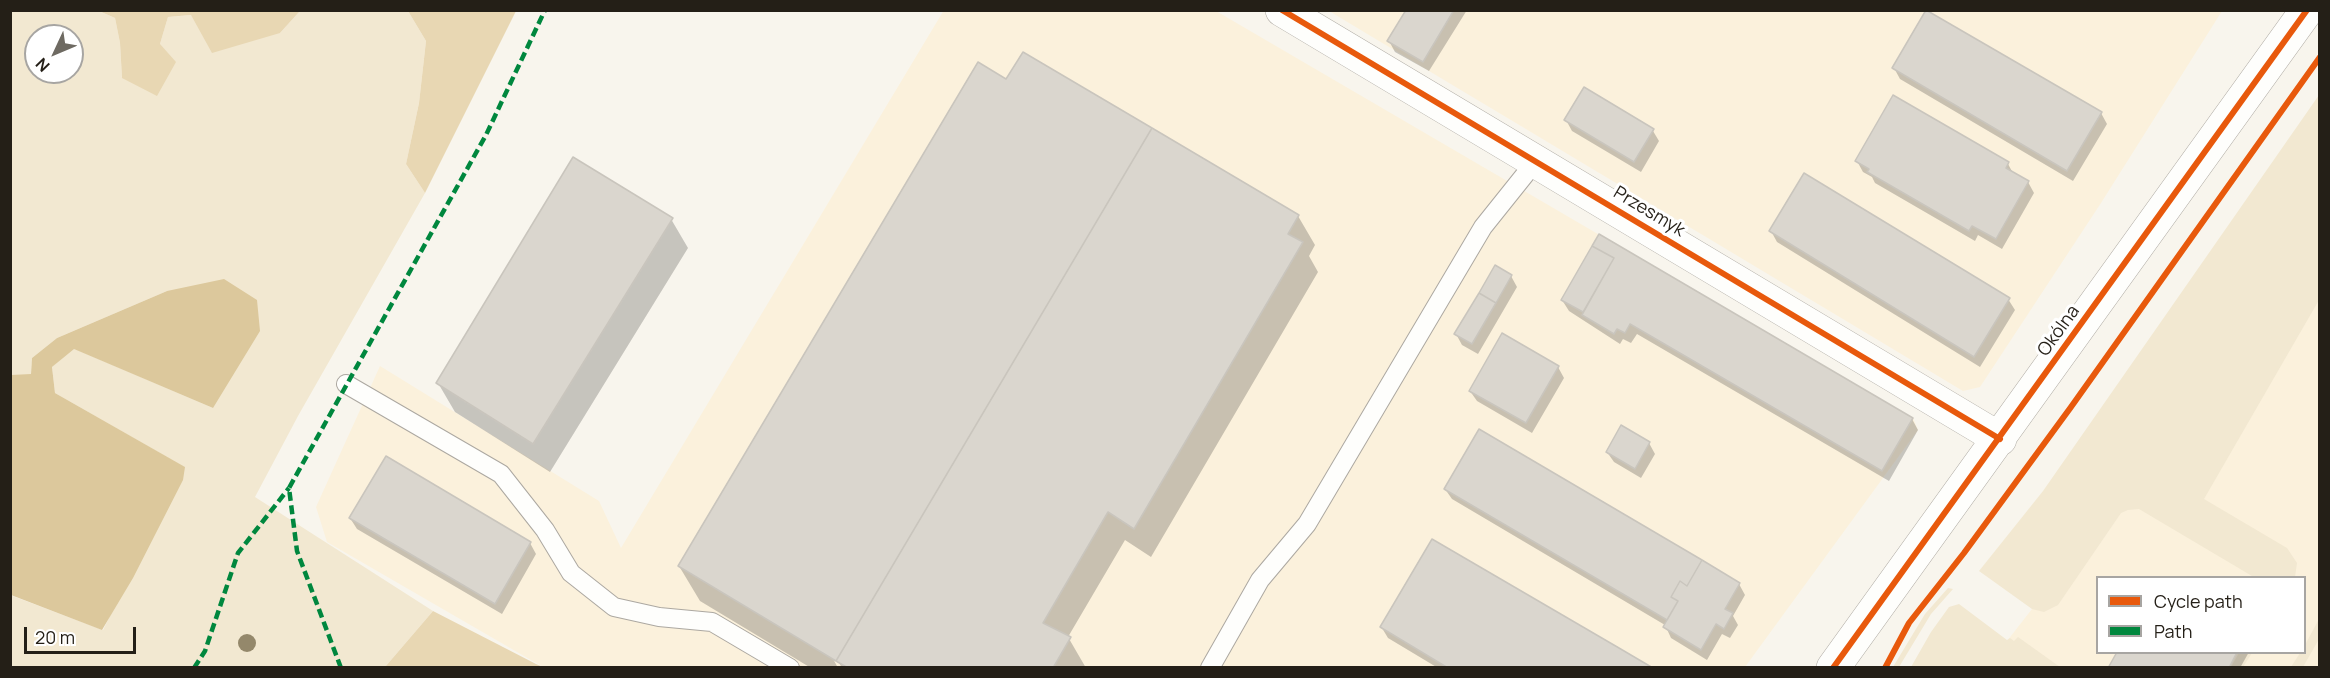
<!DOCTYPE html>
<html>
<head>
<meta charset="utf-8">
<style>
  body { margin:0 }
  #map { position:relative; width:2330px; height:678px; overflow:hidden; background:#f8f5ed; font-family:Manrope,sans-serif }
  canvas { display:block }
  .frame { position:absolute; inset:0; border:12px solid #241f17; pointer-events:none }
  .legend { position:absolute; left:2096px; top:576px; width:210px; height:78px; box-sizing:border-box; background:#fff; border:2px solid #a7a5a2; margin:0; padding:8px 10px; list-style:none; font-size:18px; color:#241f17 }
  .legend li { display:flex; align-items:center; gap:12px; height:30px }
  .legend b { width:30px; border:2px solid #a7a5a2 }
  .north { position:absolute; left:24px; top:24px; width:60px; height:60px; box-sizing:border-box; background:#fff; border:2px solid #a7a5a2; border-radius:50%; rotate:226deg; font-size:16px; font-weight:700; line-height:24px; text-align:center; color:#241f17 }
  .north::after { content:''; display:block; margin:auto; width:21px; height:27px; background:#6e6a62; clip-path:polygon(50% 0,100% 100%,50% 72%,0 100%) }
  .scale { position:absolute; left:24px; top:627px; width:112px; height:27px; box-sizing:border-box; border:3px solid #241f17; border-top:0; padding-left:8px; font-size:18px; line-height:21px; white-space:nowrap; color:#241f17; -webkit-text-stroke:4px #fff; paint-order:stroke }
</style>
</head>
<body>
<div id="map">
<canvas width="2330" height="678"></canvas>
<div class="frame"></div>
<ul class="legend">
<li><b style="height:8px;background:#e8590c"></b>Cycle path</li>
<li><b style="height:8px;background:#00873e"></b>Path</li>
</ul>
<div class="north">N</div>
<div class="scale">20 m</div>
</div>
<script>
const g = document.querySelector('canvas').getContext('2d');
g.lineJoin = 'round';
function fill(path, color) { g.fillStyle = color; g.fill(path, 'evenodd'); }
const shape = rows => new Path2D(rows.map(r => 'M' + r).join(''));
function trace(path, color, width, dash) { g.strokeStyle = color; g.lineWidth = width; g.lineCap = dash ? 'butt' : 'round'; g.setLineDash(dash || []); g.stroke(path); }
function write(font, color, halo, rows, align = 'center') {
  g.font = font + ' Manrope,sans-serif'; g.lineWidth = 6; g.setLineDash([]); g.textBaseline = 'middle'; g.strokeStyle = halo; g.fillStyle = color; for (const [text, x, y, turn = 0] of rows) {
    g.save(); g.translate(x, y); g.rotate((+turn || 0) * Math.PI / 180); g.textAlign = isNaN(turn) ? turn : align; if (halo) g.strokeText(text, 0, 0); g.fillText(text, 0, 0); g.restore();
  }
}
fill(shape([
  [944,10,1216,11,1913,418,1918,430,1745,667,543,667,327,542,316,507,380,366,599,501,621,548],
  [1329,11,2222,11,2101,203,1980,387,1963,391],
  [2319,193,2319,667,1986,668,2032,609],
  [2098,578,2304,578,2304,652,2098,652]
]), '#fbf1dc');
fill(shape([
  [11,11,99,11,115,18,120,43,122,78,160,44,168,17,191,15,280,33,300,11,408,11,426,41,419,103,406,164,425,193,298,416,255,497,433,611,385,667,11,668,10,595,103,630,184,467,55,393,52,367,73,348,213,408,167,291,57,338,32,358,31,375,11,375],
  [36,36,72,36,72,72,36,72],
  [2319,95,2319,300,2204,499,2287,548,2297,563,2295,577,2251,577,2252,576,2139,509,2128,510,2121,513,2058,605,2044,612,2032,609,1979,571,2043,491],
  [1948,588,1953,589,1931,614,1899,667,1893,667,1925,614],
  [1959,604,2007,640,2010,638,2014,641,2018,637,2060,667,1911,667,1931,632,1949,607],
  [2319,619,2319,639,2303,667,2291,667,2300,653,2304,652,2305,645],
  [2239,653,2252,653,2243,667,2231,667]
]), '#f2e8d1');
fill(shape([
  [99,11,300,11,280,33,212,53,191,15,168,17,160,44,176,62,157,96,122,78,120,43,115,18],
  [408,11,516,11,425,193,406,164,419,103,426,41],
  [433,611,536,664,543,667,385,667]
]), '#e8d7b3');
fill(shape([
  [224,279,257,300,260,331,213,408,74,349,52,367,55,393,185,467,183,480,133,578,102,630,11,595,11,375,31,374,32,358,57,338,167,291]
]), '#dcc89c');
fill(shape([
  [1408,10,1467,10,1429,71,1395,52,1389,41],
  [1894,68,2101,113,2107,124,2073,181,1900,79],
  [1007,81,1298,216,1315,245,1309,256,1318,272,1151,557,1125,540,1068,637,1086,668,842,668,834,654,831,655,838,668,811,668,700,601,679,566],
  [1566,120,1653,131,1659,141,1641,172,1572,131],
  [1857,161,2008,164,2014,175,2028,182,2034,193,2002,249,1978,235,1975,241,1875,183,1872,177,1863,172],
  [671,219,688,248,550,472,455,412,438,383],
  [1771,231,2008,299,2015,310,1980,367,1777,242],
  [1600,236,1912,419,1918,430,1889,481,1637,334,1631,343,1623,339,1620,344,1569,311,1562,300],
  [1495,267,1511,276,1517,287,1478,354,1462,345,1456,334],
  [1558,367,1564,378,1532,433,1477,401,1470,391],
  [1479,431,1739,584,1745,595,1733,616,1738,625,1730,638,1722,634,1707,660,1671,638,1665,625,1452,499,1445,489],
  [1649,443,1655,454,1641,478,1614,462,1607,452],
  [350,518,530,543,536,554,502,614,357,529],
  [1382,628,1649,668,1438,668,1388,638],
  [2119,652,2249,652,2240,668,2110,668]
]), '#0003');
const building = shape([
  [1406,10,1454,10,1423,62,1387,41,1406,10],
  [1926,10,2102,112,2067,171,1892,68,1926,10],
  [1023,52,1152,128,836,661,678,566,978,62,1006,79,1023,52],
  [1584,87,1654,129,1634,162,1564,120,1584,87],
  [1893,95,2009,162,2006,168,2029,181,1996,239,1972,226,1969,231,1867,172,1869,169,1855,161,1893,95],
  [1152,128,1299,215,1288,234,1303,242,1134,529,1108,512,1043,623,1071,637,1053,668,848,668,836,661,1152,128],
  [573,157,673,218,533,444,436,383,573,157],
  [1804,173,2010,298,1974,357,1769,231,1804,173],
  [1599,234,1913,418,1882,471,1630,324,1625,333,1617,329,1614,334,1582,315,1614,258,1592,246,1599,234],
  [1592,246,1614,258,1583,312,1561,300,1592,246],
  [1495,265,1512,275,1496,303,1479,293,1495,265],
  [1479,293,1496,303,1472,344,1454,334,1479,293],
  [1502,333,1559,366,1526,423,1469,391,1502,333],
  [1621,425,1650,442,1635,469,1606,452,1621,425],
  [1479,429,1702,560,1687,586,1680,581,1671,597,1678,601,1667,620,1444,489,1479,429],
  [386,456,531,542,495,604,349,518,386,456],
  [1432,539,1619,648,1653,668,1448,668,1380,627,1432,539],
  [1702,560,1740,583,1725,609,1733,613,1724,629,1716,624,1701,650,1663,627,1678,601,1671,597,1680,581,1687,586,1702,560],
  [2117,652,2237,652,2229,668,2108,668,2117,652]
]);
fill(building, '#dad6ce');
trace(building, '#c9c5bd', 1.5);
const lane = shape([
  [346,384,501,474,545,530,571,573,614,607,659,617,712,622,790,668],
  [1210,668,1260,580,1307,524,1483,227,1535,162]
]);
const street = shape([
  [1282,10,2000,439],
  [1833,668,2307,10]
]);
trace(lane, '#aca8a1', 20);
trace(street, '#aca8a1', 34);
trace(lane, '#fefefc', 18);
trace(street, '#fefefc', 33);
trace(shape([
  [194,668,205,651,238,553,289,488],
  [341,668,297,551,289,488,486,135,545,10]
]), '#00873e', 4.5, [9, 4.5]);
trace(shape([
  [1282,10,2000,439],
  [1833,668,2307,10],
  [1885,668,1909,623,1964,553,2071,407,2320,57]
]), '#e8590c', 6);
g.fillStyle = '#94886b';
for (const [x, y] of [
  [247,643]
]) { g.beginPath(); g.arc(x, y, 9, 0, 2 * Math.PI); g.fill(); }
write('18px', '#241f17', '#fff', [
  ["Przesmyk",1649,212,31],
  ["Okólna",2059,331,-54]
]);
</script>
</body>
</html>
